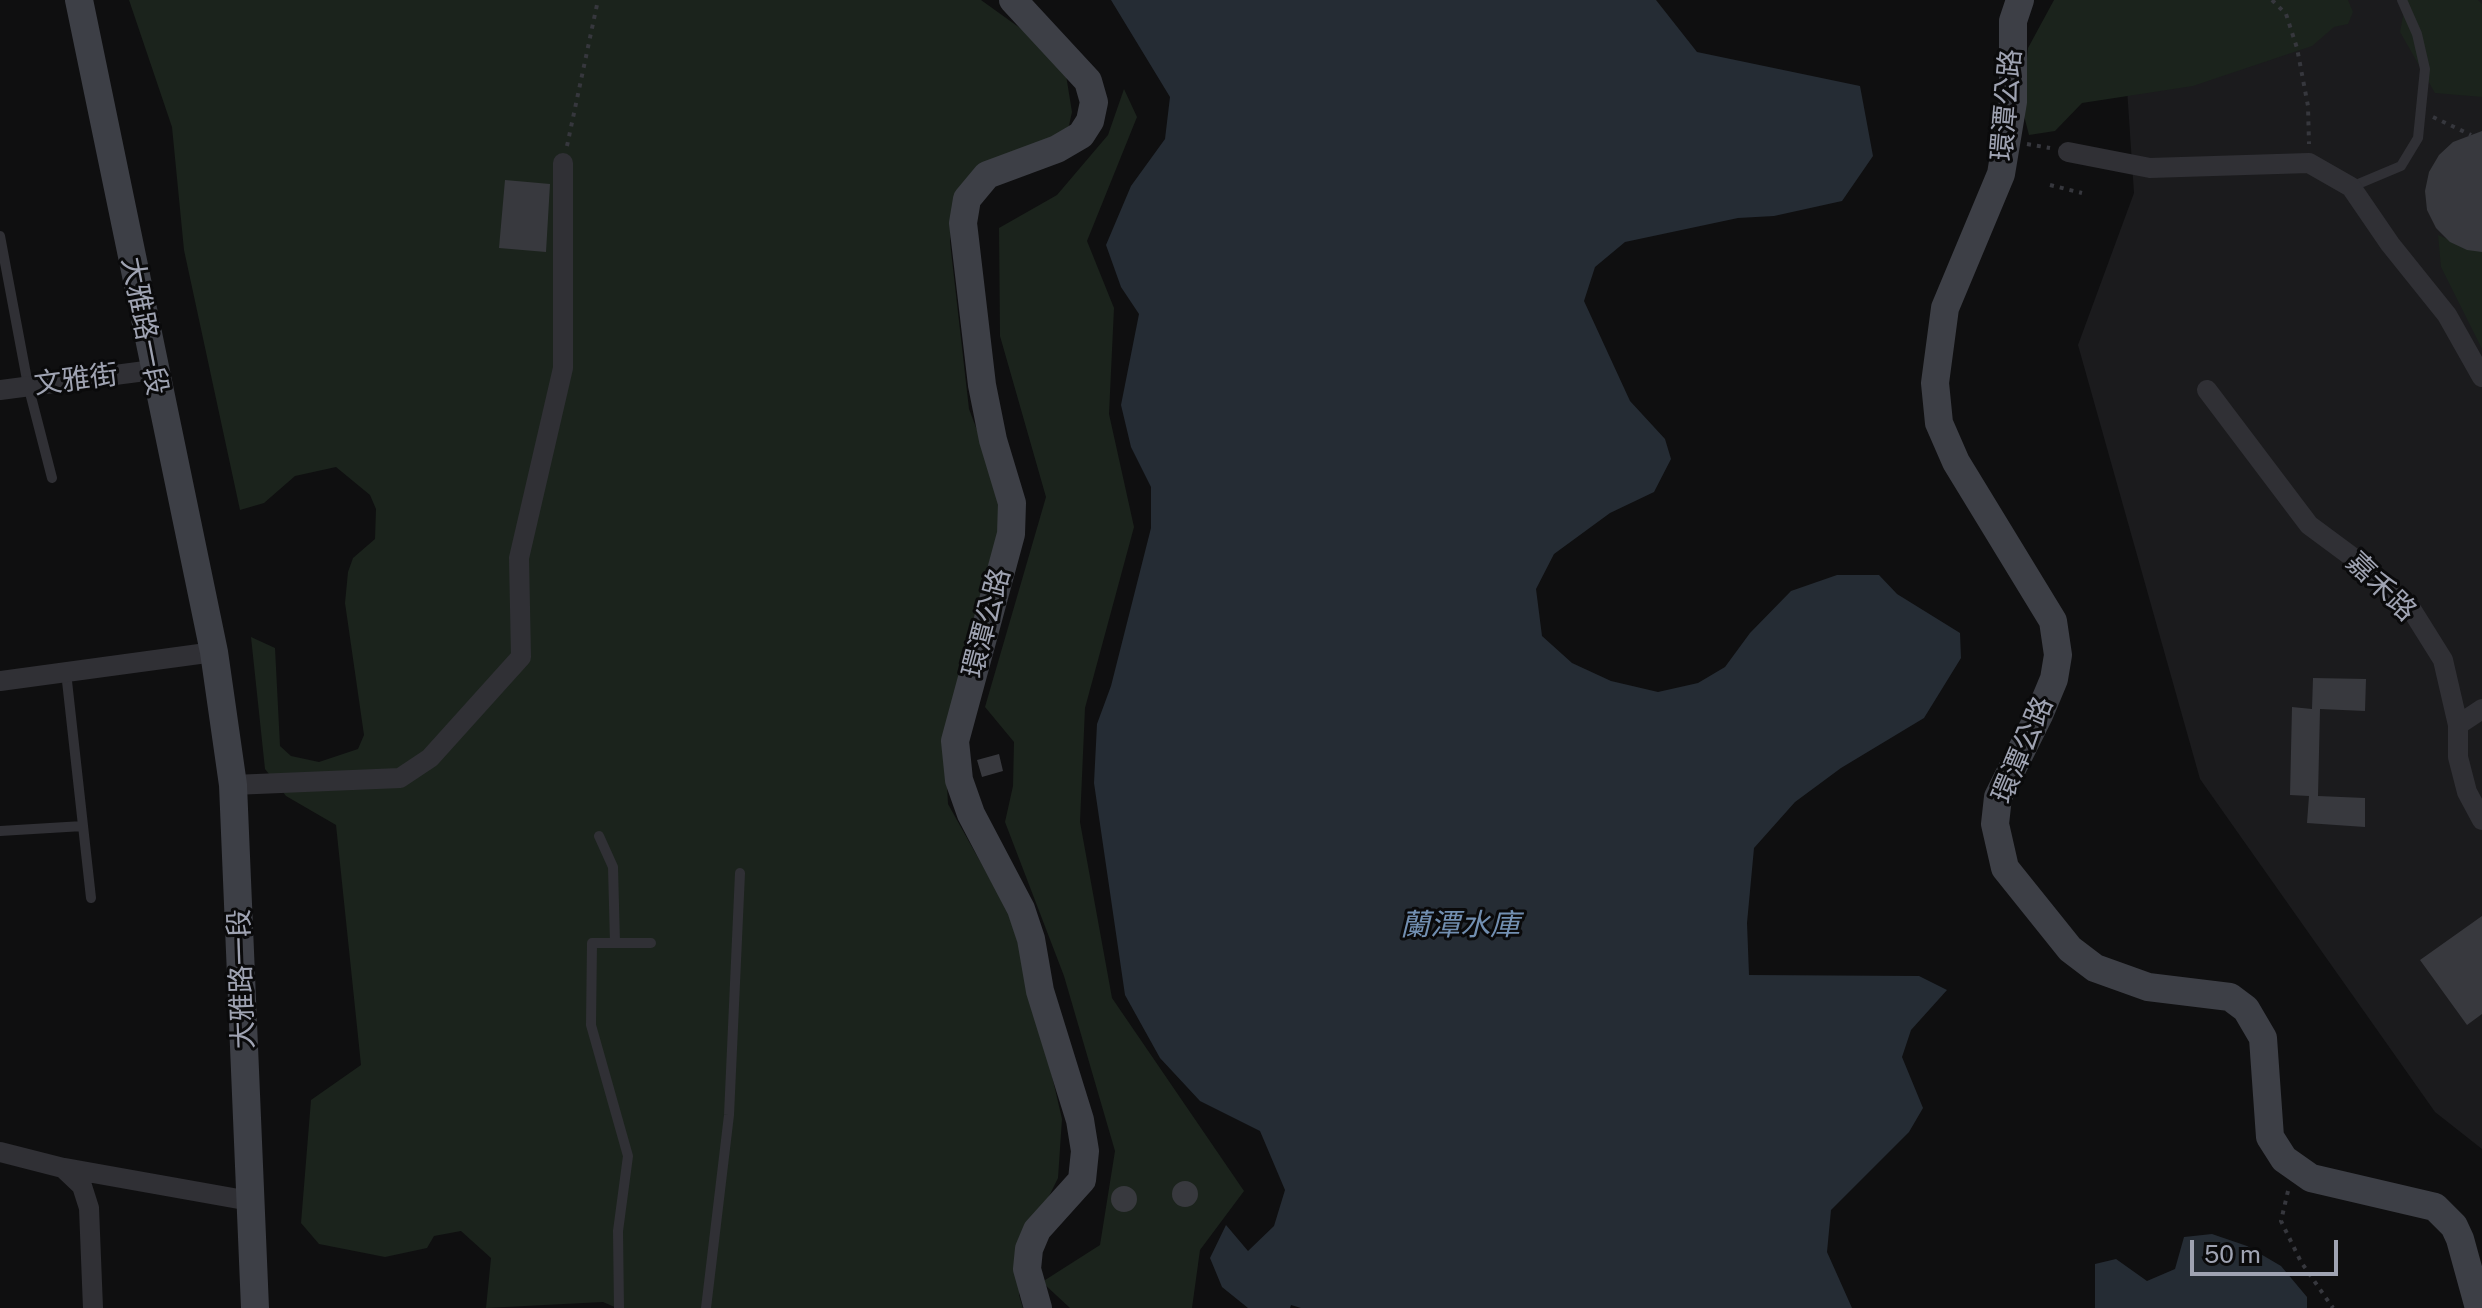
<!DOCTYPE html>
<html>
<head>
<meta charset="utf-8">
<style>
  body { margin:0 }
  #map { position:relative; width:2482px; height:1308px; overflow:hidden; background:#0f0f10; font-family:"Public Sans",sans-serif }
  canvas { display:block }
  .scale { position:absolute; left:2190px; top:1240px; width:148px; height:36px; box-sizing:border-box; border:4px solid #9fa3b2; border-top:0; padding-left:10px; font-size:24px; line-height:28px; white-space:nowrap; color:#9fa3b2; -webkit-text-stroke:6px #0a0a0b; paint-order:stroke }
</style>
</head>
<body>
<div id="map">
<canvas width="2482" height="1308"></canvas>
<div class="scale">50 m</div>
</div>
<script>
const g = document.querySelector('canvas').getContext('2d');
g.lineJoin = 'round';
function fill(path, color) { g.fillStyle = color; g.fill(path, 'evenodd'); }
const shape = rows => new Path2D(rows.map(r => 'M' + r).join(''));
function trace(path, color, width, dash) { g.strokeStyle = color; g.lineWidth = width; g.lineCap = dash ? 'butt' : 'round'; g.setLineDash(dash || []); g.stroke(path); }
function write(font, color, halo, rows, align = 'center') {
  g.font = font + ' "Public Sans","Noto Sans TC",sans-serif'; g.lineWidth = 6; g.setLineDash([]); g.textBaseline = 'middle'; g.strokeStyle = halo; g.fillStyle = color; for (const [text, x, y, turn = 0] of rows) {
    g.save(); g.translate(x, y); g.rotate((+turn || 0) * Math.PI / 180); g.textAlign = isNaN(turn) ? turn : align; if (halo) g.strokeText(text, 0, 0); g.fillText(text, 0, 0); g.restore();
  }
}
fill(shape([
  [2228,0,2482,0,2482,1149,2435,1112,2200,779,2078,345,2134,193,2126,74]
]), '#1b1b1d');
fill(shape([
  [129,0,981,0,1052,51,1066,75,1072,112,1066,139,952,214,950,242,969,409,1006,506,945,748,948,804,1018,929,1062,1119,1058,1178,1020,1255,1019,1295,1023,1308,617,1308,603,1302,486,1308,491,1258,461,1231,434,1236,427,1248,385,1257,319,1244,301,1223,311,1100,361,1065,336,825,286,796,265,769,251,637,275,648,280,746,291,756,319,762,358,749,364,735,345,603,348,572,353,558,375,539,376,509,370,495,336,467,295,476,264,503,240,510,184,250,172,127],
  [2054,0,2348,0,2353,12,2348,24,2334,27,2312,46,2193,86,2082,103,2055,131,2029,135,2022,108,2028,48],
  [2406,0,2478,0,2482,4,2482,97,2435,93,2400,32],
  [1124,89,1137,117,1087,241,1114,308,1109,414,1134,527,1085,708,1080,822,1112,998,1244,1191,1200,1250,1192,1308,1070,1308,1042,1282,1100,1245,1115,1151,1064,976,1005,822,1013,786,1014,742,985,707,1046,497,1000,336,999,228,1057,195,1108,135],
  [2438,235,2462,245,2482,245,2482,349,2441,267]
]), '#1b231c');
fill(shape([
  [1111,0,1656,0,1697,52,1860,86,1873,156,1842,201,1774,216,1738,218,1625,242,1595,267,1584,301,1630,401,1665,439,1671,459,1654,492,1610,513,1554,554,1536,589,1542,636,1572,663,1611,681,1658,692,1698,683,1725,667,1750,633,1791,591,1837,575,1879,575,1897,594,1960,633,1961,658,1924,718,1841,768,1795,802,1754,848,1747,923,1749,975,1919,976,1947,990,1911,1030,1902,1057,1923,1108,1909,1132,1831,1210,1827,1252,1852,1308,1301,1308,1291,1305,1290,1308,1248,1308,1222,1287,1210,1258,1226,1225,1248,1251,1274,1226,1285,1190,1260,1131,1200,1101,1160,1058,1125,995,1094,783,1097,724,1111,686,1151,528,1151,487,1131,447,1121,405,1139,314,1121,287,1106,245,1131,186,1165,139,1170,97],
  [2212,1234,2247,1246,2281,1266,2307,1297,2307,1308,2095,1308,2095,1264,2116,1259,2147,1281,2175,1269,2184,1237]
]), '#252c34');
fill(shape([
  [2482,131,2482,252,2467,250,2450,242,2436,228,2427,210,2425,191,2429,172,2439,155,2453,142],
  [505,180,550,184,546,252,499,248],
  [2313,678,2366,679,2365,711,2320,709,2318,796,2365,798,2365,827,2307,823,2309,796,2290,795,2292,707,2312,709],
  [999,754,1003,771,982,777,977,760],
  [2482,916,2482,1014,2467,1025,2420,960],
  '1172 1194a13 13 0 1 1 26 0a13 13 0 1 1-26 0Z',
  '1111 1199a13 13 0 1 1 26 0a13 13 0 1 1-26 0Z'
]), '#38393e');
trace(shape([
  [2272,0,2286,14,2297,48,2308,106,2309,144],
  [2433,117,2471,135],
  [2027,144,2050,148],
  [567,146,598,0],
  [2050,185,2082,193],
  [2288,1191,2281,1221,2301,1262,2333,1308]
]), '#36373d', 4, [4, 6]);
trace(shape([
  [2351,187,2401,166,2418,138,2425,69,2417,34,2402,0],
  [0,236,28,385,52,478],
  [66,672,91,898],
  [0,831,83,826],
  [599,836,613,867,615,943],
  [619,1308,618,1231,628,1156,591,1025,592,943,651,943],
  [706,1308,729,1115,740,873]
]), '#303035', 10);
trace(shape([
  [2068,152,2150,168,2309,163,2351,187,2390,244,2447,315,2482,377],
  [0,390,153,370],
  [2207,390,2309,525,2363,565,2413,612,2443,660,2458,725,2458,757,2467,792,2482,820],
  [0,681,214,652],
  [2458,725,2482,709],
  [233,785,400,778,430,758,521,657,519,558,563,368,563,163],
  [0,1152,63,1168,82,1186,89,1208,93,1308],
  [65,1168,250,1201]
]), '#303035', 20);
trace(shape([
  [79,0,214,652,233,785,255,1308],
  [1013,0,1088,81,1094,102,1090,121,1081,135,1057,149,987,175,967,199,963,223,982,385,993,440,1012,503,1011,534,955,741,959,780,971,814,1021,909,1031,939,1040,991,1080,1120,1085,1151,1082,1180,1037,1230,1029,1249,1027,1269,1038,1308],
  [2020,0,2013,21,2013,102,2001,174,1945,308,1935,383,1939,423,1956,462,2053,621,2058,655,2054,679,2039,715,1998,797,1995,824,2005,868,2070,949,2095,968,2148,987,2230,997,2246,1009,2263,1038,2270,1137,2284,1159,2311,1178,2435,1207,2454,1226,2460,1239,2479,1308]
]), '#3d3f46', 28);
write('28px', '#9fa3b2', '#0a0a0b', [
  ["環潭公路",2007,105,-85],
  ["大雅路一段",144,326,79],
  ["文雅街",76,380,-7],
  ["嘉禾路",2381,587,44],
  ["環潭公路",987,623,-75],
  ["環潭公路",2023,750,-67],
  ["大雅路一段",242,979,-92]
]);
write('italic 30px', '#728fb1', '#0a0a0b', [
  ["蘭潭水庫",1460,926]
]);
</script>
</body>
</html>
